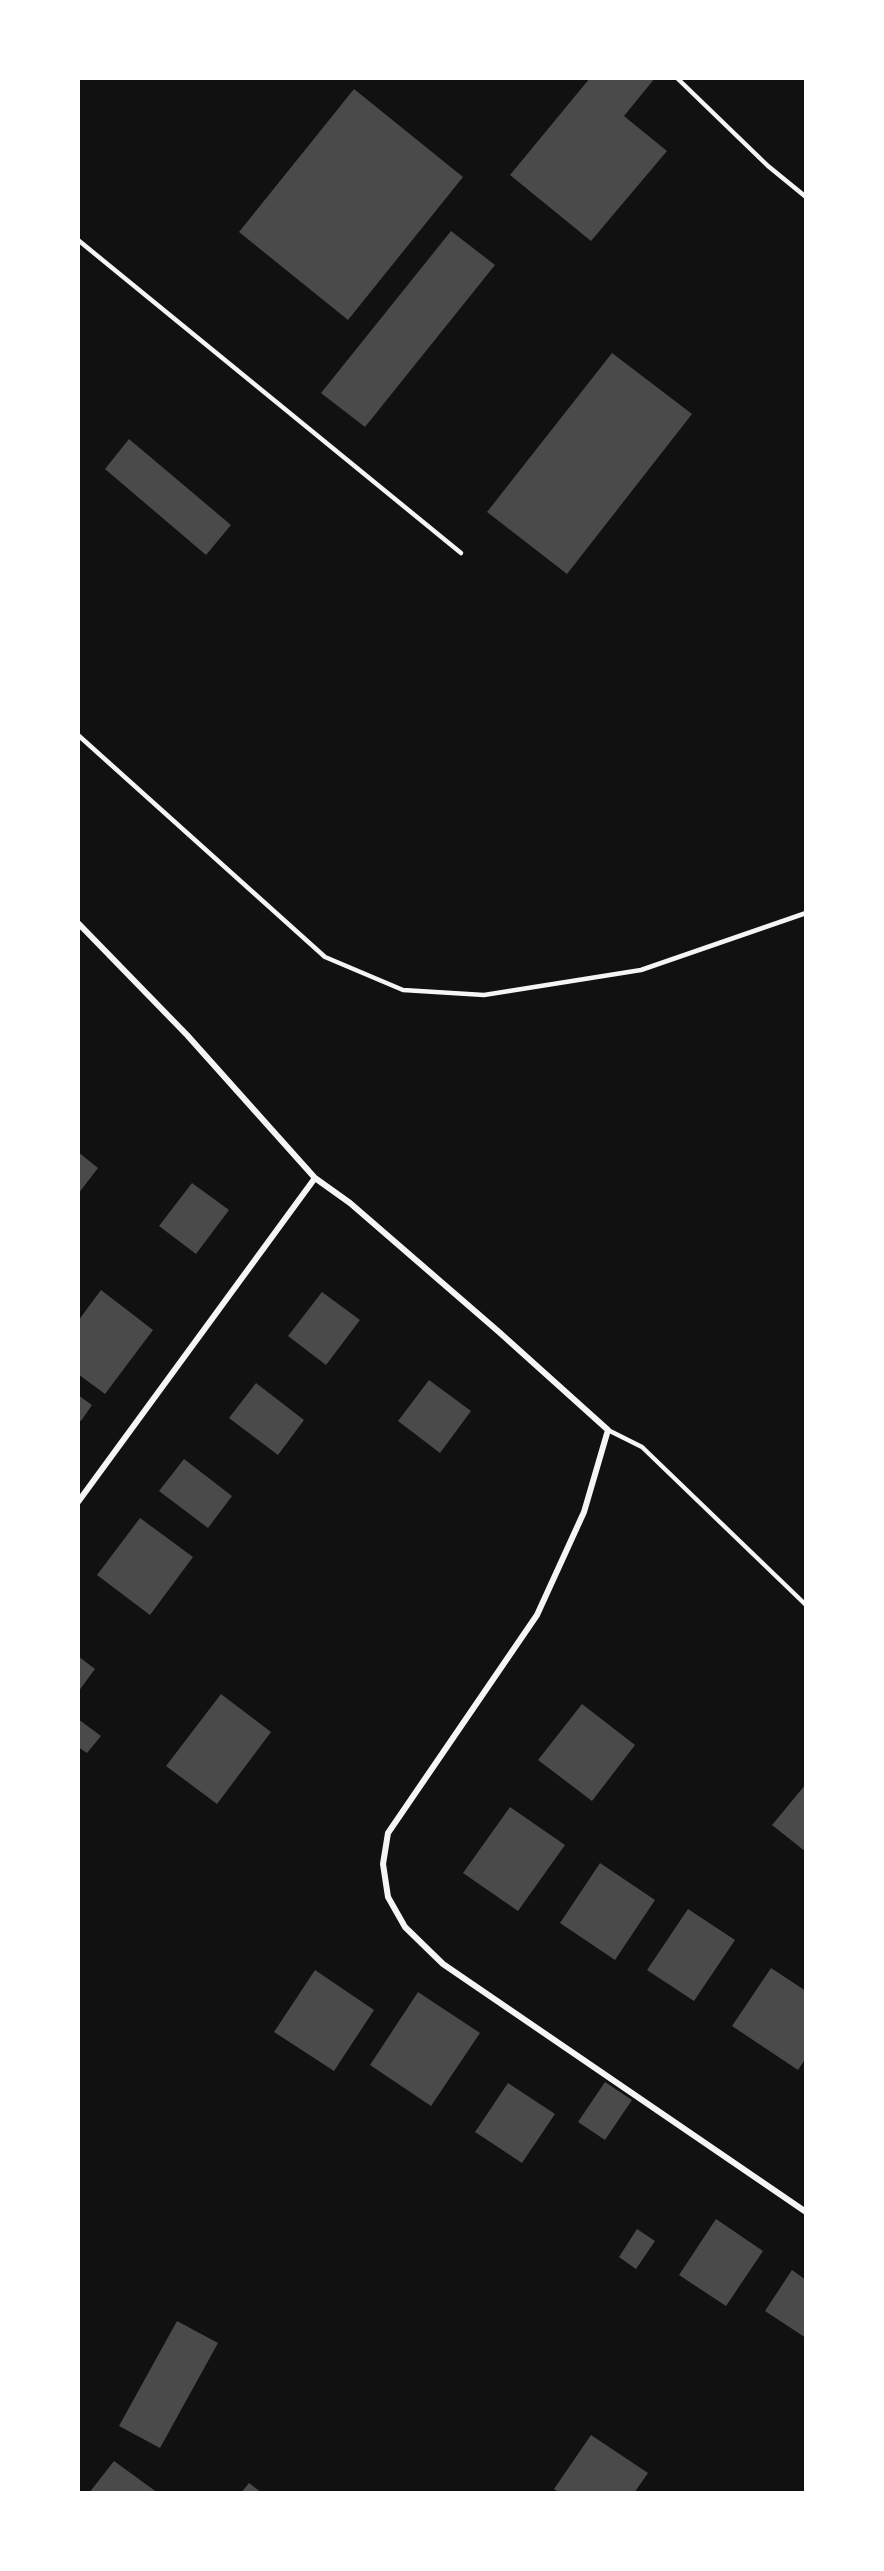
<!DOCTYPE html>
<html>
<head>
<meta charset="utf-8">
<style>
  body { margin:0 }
  #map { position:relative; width:884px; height:2571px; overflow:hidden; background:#111; font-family:Literata,serif }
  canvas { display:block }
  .frame { position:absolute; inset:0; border:80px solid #fff; pointer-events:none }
</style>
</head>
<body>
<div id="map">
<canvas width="884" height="2571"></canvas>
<div class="frame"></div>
</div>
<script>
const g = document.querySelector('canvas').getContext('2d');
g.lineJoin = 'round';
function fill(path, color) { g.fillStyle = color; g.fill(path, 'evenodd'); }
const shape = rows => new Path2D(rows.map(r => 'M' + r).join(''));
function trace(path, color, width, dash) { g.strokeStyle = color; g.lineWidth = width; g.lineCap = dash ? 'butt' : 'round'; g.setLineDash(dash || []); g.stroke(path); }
fill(shape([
  [590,78,655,78,624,116,667,151,591,241,510,175],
  [354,89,463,177,348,320,239,232],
  [451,231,495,265,365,427,321,393],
  [612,353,692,414,567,574,487,512],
  [129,439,231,525,206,555,105,469],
  [78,1152,98,1168,78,1194],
  [192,1183,229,1210,196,1254,159,1226],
  [101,1290,153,1330,105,1394,78,1374,78,1321],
  [322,1292,360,1320,326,1365,288,1336],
  [429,1380,471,1411,440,1453,398,1421],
  [256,1383,304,1420,278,1455,229,1418],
  [78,1395,92,1405,81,1421,78,1419],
  [184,1459,232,1496,208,1528,159,1491],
  [140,1518,193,1557,150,1615,97,1575],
  [78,1656,95,1669,78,1692],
  [221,1694,271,1732,217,1804,166,1766],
  [582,1704,635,1745,592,1801,538,1760],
  [78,1719,101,1736,87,1753,78,1747],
  [806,1784,806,1852,772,1825],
  [510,1807,565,1845,518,1911,463,1873],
  [600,1863,655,1900,615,1960,560,1923],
  [688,1909,735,1940,694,2001,647,1970],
  [771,1968,806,1991,806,2058,798,2070,732,2026],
  [315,1970,374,2010,334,2071,274,2032],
  [418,1992,480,2033,431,2106,370,2065],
  [605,2082,632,2100,605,2140,578,2122],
  [508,2083,555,2114,522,2163,475,2132],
  [716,2219,763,2251,726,2306,679,2275],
  [637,2229,655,2241,636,2269,619,2257],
  [792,2270,806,2280,806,2338,765,2311],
  [177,2321,218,2343,160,2448,119,2426],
  [591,2435,648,2473,634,2493,560,2493,554,2489],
  [114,2461,158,2493,89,2493],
  [249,2483,262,2493,241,2493]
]), '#4a4a4a');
trace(shape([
  [677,78,768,166,806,197],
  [78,240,461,553],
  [78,735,325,957,403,990,484,995,641,970,806,913],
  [608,1430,642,1447,806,1605]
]), '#f5f5f5', 4.5);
trace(shape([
  [78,923,187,1035,315,1178,350,1203,499,1332,608,1430,584,1512,537,1615,388,1833,383,1864,388,1897,405,1927,443,1964,806,2212],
  [78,1502,315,1178]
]), '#f5f5f5', 6);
</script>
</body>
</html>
